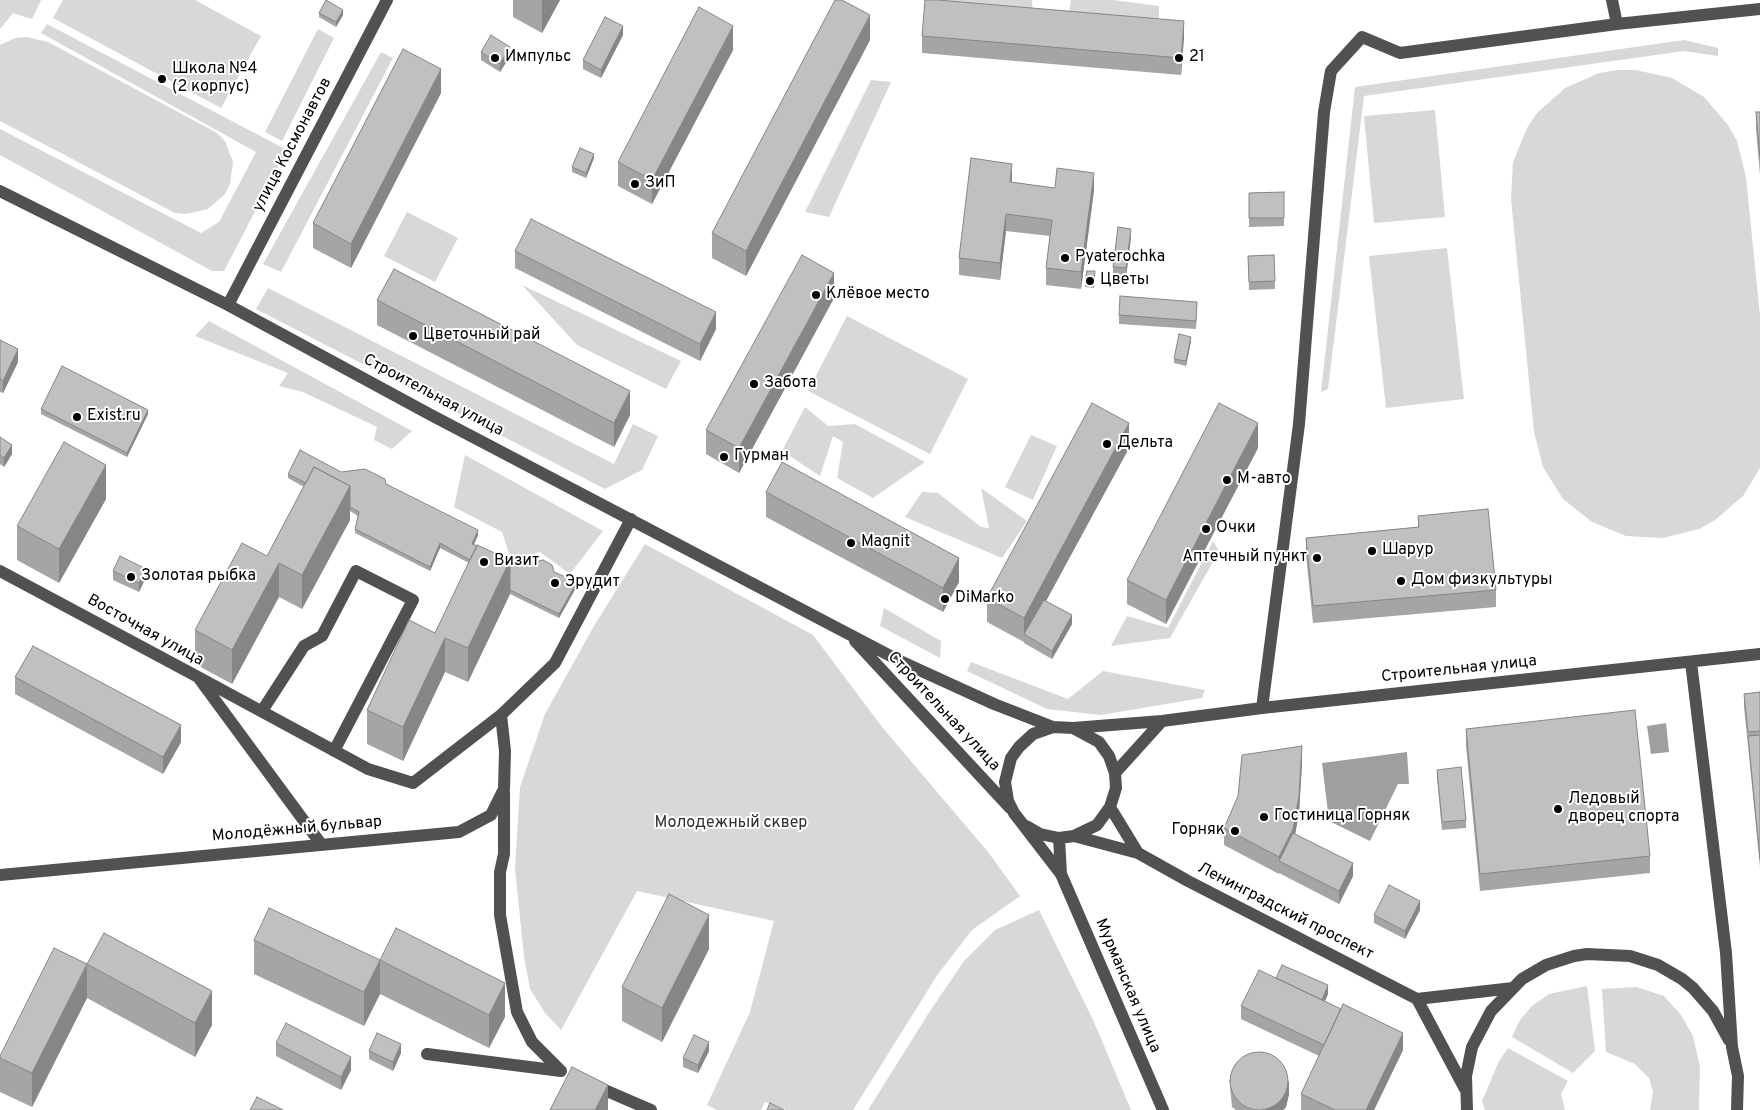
<!DOCTYPE html>
<html>
<head>
<meta charset="utf-8">
<style>
  body { margin:0 }
  canvas { display:block; background:#fff }
</style>
</head>
<body>
<canvas width="1760" height="1110"></canvas>
<script>
const g = document.querySelector('canvas').getContext('2d');
g.lineJoin = 'round';
function fill(path, color) { g.fillStyle = color; g.fill(path, 'evenodd'); }
const shape = rows => new Path2D(rows.map(r => 'M' + r).join(''));
function trace(path, color, width, dash) { g.strokeStyle = color; g.lineWidth = width; g.lineCap = dash ? 'butt' : 'round'; g.setLineDash(dash || []); g.stroke(path); }
function write(font, color, halo, rows, align = 'center') {
  g.font = font + ' Overpass,sans-serif'; g.lineWidth = 4; g.setLineDash([]); g.textBaseline = 'middle'; g.strokeStyle = halo; g.fillStyle = color; for (const [text, x, y, turn = 0] of rows) {
    g.save(); g.translate(x, y); g.rotate((+turn || 0) * Math.PI / 180); g.textAlign = isNaN(turn) ? turn : align; if (halo) g.strokeText(text, 0, 0); g.fillText(text, 0, 0); g.restore();
  }
}
fill(shape([
  [0,0,41,0,32,19,13,13,0,29],
  [63,0,195,0,261,36,221,108,53,18],
  [931,0,1032,0,1033,17],
  [1071,0,1113,0,1159,6,1159,32,1067,23],
  [47,24,287,150,224,271,212,271,0,155,0,129,201,233,219,222,256,152,41,33],
  [318,29,334,38,282,141,265,132],
  [27,37,48,42,217,133,225,141,233,162,230,184,225,194,208,209,186,214,175,213,0,121,0,45,15,38],
  [1684,40,1718,48,1718,56,1684,51,1364,96,1328,389,1321,392,1355,87],
  [381,52,393,58,281,272,263,264],
  [1617,70,1636,70,1672,78,1704,97,1728,125,1737,141,1746,177,1760,316,1760,468,1743,496,1715,520,1699,529,1663,538,1626,536,1592,522,1563,499,1543,467,1534,432,1511,199,1513,162,1527,128,1537,113,1565,88,1599,73],
  [871,80,891,82,829,217,805,212],
  [1435,110,1445,217,1374,223,1364,116],
  [407,212,458,238,435,282,384,256],
  [1447,248,1464,399,1386,408,1369,256],
  [522,285,681,361,666,389,577,345],
  [268,288,614,464,633,424,658,436,642,470,605,489,256,309],
  [847,316,968,379,930,454,808,391],
  [209,321,412,431,392,449,374,440,377,427,303,392,279,386,288,373,195,336],
  [805,407,828,426,855,424,925,462,873,498,837,478,843,442,833,436,820,476,782,451],
  [1031,435,1057,446,1033,500,1005,487],
  [465,455,603,531,570,574,540,552,511,560,502,532,454,507],
  [981,488,1027,521,1002,558,905,517,922,492,938,493,981,527,989,528],
  [1213,541,1219,551,1170,638,1111,646,1127,616,1168,628],
  [645,544,813,635,882,727,988,852,1020,896,972,930,938,974,853,1110,786,1110,765,1102,761,1110,717,1110,707,1105,750,1012,774,921,637,891,561,1030,545,1013,530,989,524,956,515,869,520,787,545,714,594,626],
  [884,608,941,641,940,658,880,626],
  [971,662,1068,699,1103,671,1205,690,1202,698,1101,715,1047,709,967,671],
  [1039,910,1094,1022,1131,1110,868,1110,930,1011,964,961,995,930],
  [1587,986,1595,1051,1573,1073,1512,1037,1520,1020,1532,1006,1549,994],
  [1637,987,1664,996,1681,1015,1693,1036,1700,1067,1699,1110,1650,1110,1653,1092,1649,1078,1635,1064,1606,1052,1602,989],
  [1508,1048,1568,1081,1561,1094,1565,1110,1485,1110,1482,1101,1499,1061]
]), '#d8d8d8');
fill(shape([
  [1666,723,1669,752,1651,754,1647,726],
  [1407,752,1409,784,1398,784,1370,841,1329,821,1322,763]
]), '#9f9f9f');
trace(shape([
  [1612,0,1617,24],
  [0,191,228,305,431,415,902,662,994,704,1053,727],
  [228,305,387,0],
  [0,571,198,677,321,844],
  [855,641,1010,808],
  [1691,662,1726,953,1732,1047,1738,1076,1737,1110],
  [198,677,368,769,413,783,501,715,555,663,631,519],
  [1262,708,1299,424,1324,112,1331,71,1362,37,1400,53,1617,24,1760,9],
  [262,711,304,646,322,636,356,571,413,600,334,751],
  [1073,728,1162,721,1262,708,1760,654],
  [1115,773,1162,721],
  [504,792,504,854,500,872,500,915,517,1012,532,1042,560,1070],
  [1110,807,1138,853],
  [1026,826,1040,834,1059,838,1074,836,1097,825,1110,807,1116,788,1115,773,1109,756,1099,742,1073,728,1053,727,1033,734,1019,747,1011,758,1005,782,1008,801,1014,813,1061,874,1163,1110],
  [1074,836,1138,853,1188,881,1417,999,1513,988],
  [1059,838,1061,874],
  [0,875,459,832,491,815,504,789,505,751,501,715],
  [1417,999,1465,1089],
  [427,1054,561,1071],
  [593,1085,651,1110],
  [1467,1110,1466,1076,1472,1047,1491,1011,1522,979,1546,965,1574,956,1587,954,1630,956,1658,965,1682,979,1693,988,1713,1011,1729,1040]
]), '#515151', 12);
fill(shape([
  [513,0,560,0,542,33,513,17],
  [319,13,343,15,336,27,319,17],
  [623,35,601,78,583,69,583,60],
  [922,36,1184,37,1181,75,922,53],
  [870,40,746,276,712,258,712,233],
  [733,50,652,204,618,186,618,162],
  [481,52,510,56,500,72,481,60],
  [441,93,351,268,313,248,313,223],
  [1756,112,1760,112,1760,175,1756,129],
  [594,158,586,178,572,172,572,167],
  [1012,182,1055,188,1094,190,1081,289,1046,285,1046,268,1050,236,1006,231,1000,280,959,275,959,258],
  [1284,192,1284,226,1249,227,1249,193],
  [1131,237,1126,277,1113,275,1113,267],
  [515,251,716,329,700,361,515,268],
  [1274,255,1275,289,1249,290,1248,256],
  [1095,276,1094,288,1085,287,1085,282],
  [834,298,739,473,706,454,706,430],
  [377,300,630,415,614,447,377,325],
  [1197,311,1196,329,1119,324,1119,315],
  [0,340,18,362,3,393,0,392],
  [1191,341,1186,366,1174,363,1174,359],
  [41,409,148,414,127,457,41,414],
  [0,437,12,454,4,467,0,464],
  [1129,448,1046,601,1072,624,1052,659,1024,643,1024,641,1024,642,987,622,987,598],
  [1258,448,1166,624,1127,604,1127,580],
  [341,472,386,484,478,535,474,545,517,566,554,572,577,586,559,618,510,594,468,682,445,672,403,761,367,744,367,710,435,633,469,563,440,548,430,571,355,533,355,529,358,516,350,511,350,520,302,609,279,597,232,684,195,664,195,630,267,556,304,487,288,478,288,474],
  [766,492,959,582,943,612,766,517],
  [106,499,59,583,17,560,17,526],
  [1418,516,1496,590,1496,607,1313,623,1306,555,1306,538,1418,527],
  [113,571,146,577,139,592,113,580],
  [15,677,181,742,163,774,15,694],
  [1760,692,1760,867,1748,745,1744,707,1744,694],
  [1466,729,1650,856,1650,873,1480,891,1466,746],
  [1302,763,1299,813,1295,834,1353,876,1339,904,1279,873,1279,874,1224,845,1224,828],
  [1437,770,1466,820,1466,828,1442,830,1437,778],
  [1420,910,1405,939,1374,923,1374,915],
  [254,940,380,994,364,1026,254,974],
  [709,949,662,1042,622,1021,622,987],
  [380,960,505,1017,489,1048,380,994],
  [87,964,212,1025,195,1057,87,998],
  [1276,978,1328,994,1325,1001,1403,1050,1374,1110,1301,1110,1301,1094,1319,1056,1241,1019,1241,1006],
  [87,998,32,1107,0,1092,0,1056],
  [276,1043,351,1070,341,1090,276,1056],
  [369,1051,401,1053,393,1071,369,1059],
  [709,1051,698,1073,683,1067,683,1058],
  [1230,1074,1289,1094,1286,1107,1283,1110,1236,1110,1232,1107,1230,1087]
]), '#a5a5a5');
fill(shape([
  [542,0,560,0,542,33],
  [343,10,343,15,336,27,336,22],
  [870,15,870,40,746,276,746,251],
  [1184,21,1184,37,1181,75,1181,58],
  [623,26,623,35,601,78,601,70],
  [733,26,733,50,652,204,652,180],
  [510,47,510,56,500,72,500,64],
  [441,69,441,93,351,268,351,244],
  [594,154,594,158,586,178,586,173],
  [1012,164,1012,180,1010,199,1010,182],
  [1094,173,1094,190,1081,289,1081,272],
  [1006,214,1006,231,1000,280,1000,263],
  [1131,229,1131,237,1126,277,1126,268],
  [834,273,834,298,739,473,739,448],
  [716,312,716,329,700,361,700,344],
  [1191,337,1191,341,1186,366,1186,361],
  [18,349,18,362,3,393,3,381],
  [630,391,630,415,614,447,614,423],
  [148,410,148,414,127,457,127,453],
  [1129,423,1129,448,1027,636,1024,634,1024,642,1024,618],
  [1258,423,1258,448,1166,624,1166,600],
  [12,445,12,454,4,467,4,458],
  [106,465,106,499,59,583,59,549],
  [350,486,350,520,302,609,302,575],
  [478,530,478,535,472,548,472,544],
  [440,543,440,548,430,571,430,567],
  [959,558,959,582,943,612,943,588],
  [510,560,510,594,468,682,468,648],
  [279,563,279,597,232,684,232,650],
  [146,569,146,577,139,592,139,583],
  [577,582,577,586,559,618,559,614],
  [1072,615,1072,624,1052,659,1052,651],
  [445,638,445,672,403,761,403,727],
  [181,725,181,742,163,774,163,757],
  [1302,746,1302,763,1299,813,1293,846,1279,861,1279,874,1279,857],
  [1353,863,1353,876,1339,904,1339,891],
  [1420,901,1420,910,1405,939,1405,931],
  [709,915,709,949,662,1042,662,1008],
  [380,960,380,994,364,1026,364,992],
  [87,964,87,998,32,1107,32,1073],
  [505,983,505,1017,489,1048,489,1015],
  [1328,985,1328,994,1320,1012,1320,1004],
  [212,991,212,1025,195,1057,195,1023],
  [1403,1033,1403,1050,1374,1110,1366,1110],
  [709,1042,709,1051,698,1073,698,1065],
  [401,1044,401,1053,393,1071,393,1062],
  [351,1057,351,1070,341,1090,341,1077],
  [1289,1081,1289,1094,1286,1107,1283,1110,1262,1110],
  [608,1085,608,1110,595,1110]
]), '#868686');
const building = shape([
  [326,0,343,10,336,22,319,13,326,0],
  [835,0,842,0,870,15,746,251,712,233,835,0],
  [925,0,938,0,1184,21,1181,58,922,36,925,0],
  [699,7,733,26,652,180,618,162,699,7],
  [605,17,623,26,601,70,583,60,605,17],
  [491,35,510,47,500,64,481,52,491,35],
  [403,49,441,69,351,244,313,223,403,49],
  [1756,112,1760,112,1760,158,1756,112],
  [580,148,594,154,586,173,572,167,580,148],
  [971,158,1012,164,1010,182,1055,188,1057,168,1094,173,1081,272,1046,268,1052,220,1006,214,1000,263,959,258,971,158],
  [1284,192,1284,218,1249,218,1249,193,1284,192],
  [531,219,716,312,700,344,515,251,531,219],
  [1118,227,1131,229,1126,268,1113,267,1118,227],
  [802,255,834,273,739,448,706,430,802,255],
  [1274,255,1275,281,1249,282,1248,256,1274,255],
  [394,269,630,391,614,423,377,300,394,269],
  [1087,271,1095,271,1094,283,1085,282,1087,271],
  [1120,296,1197,302,1196,321,1119,315,1120,296],
  [1179,334,1191,337,1186,361,1174,359,1179,334],
  [0,340,18,349,3,381,0,379,0,340],
  [62,366,148,410,127,453,41,409,62,366],
  [1092,403,1129,423,1024,618,987,598,1092,403],
  [1219,403,1258,423,1166,600,1127,580,1219,403],
  [0,437,12,445,4,458,0,455,0,437],
  [64,442,106,465,59,549,17,526,64,442],
  [300,450,341,472,365,469,385,479,386,484,478,530,472,544,477,546,470,560,440,543,430,567,355,529,359,512,350,507,350,486,314,467,306,483,288,474,300,450],
  [782,462,959,558,943,588,766,492,782,462],
  [314,467,350,486,302,575,279,563,232,650,195,630,242,543,267,556,314,467],
  [1488,509,1496,590,1313,606,1306,538,1419,527,1418,516,1488,509],
  [477,545,510,560,468,648,445,638,403,727,367,710,409,620,435,633,477,545],
  [120,556,146,569,139,583,113,571,120,556],
  [543,560,552,565,554,572,577,582,559,614,510,590,510,562,517,566,543,560],
  [1044,600,1072,615,1052,651,1024,634,1044,600],
  [33,646,181,725,163,757,15,677,33,646],
  [1760,692,1760,731,1748,732,1744,694,1760,692],
  [1635,710,1650,856,1480,874,1466,729,1635,710],
  [1760,735,1760,859,1748,736,1760,735],
  [1302,746,1299,796,1293,829,1279,857,1224,828,1238,796,1242,755,1302,746],
  [1461,767,1466,820,1442,822,1437,770,1461,767],
  [1293,833,1353,863,1339,891,1279,861,1293,833],
  [1389,885,1420,901,1405,931,1374,915,1389,885],
  [669,894,709,915,662,1008,622,987,669,894],
  [269,908,380,960,364,992,254,940,269,908],
  [396,928,505,983,489,1015,380,960,396,928],
  [104,933,212,991,195,1023,87,964,104,933],
  [54,948,87,964,32,1073,0,1058,0,1056,54,948],
  [1282,965,1328,985,1322,1000,1276,978,1282,965],
  [1259,970,1341,1009,1324,1045,1241,1006,1259,970],
  [1343,1004,1403,1033,1366,1110,1335,1110,1301,1094,1343,1004],
  [286,1023,351,1057,341,1077,276,1043,286,1023],
  [377,1033,401,1044,393,1062,369,1051,377,1033],
  [694,1035,709,1042,698,1065,683,1058,694,1035],
  '1230 1081a29 29 0 1 1 58 0a29 29 0 1 1-58 0Z',
  [572,1067,608,1085,595,1110,550,1110,572,1067],
  [257,1097,283,1110,250,1110,257,1097],
  [770,1103,784,1110,767,1110,770,1103]
]);
fill(building, '#c0c0c0');
trace(building, '#868686', 1);
for (const [x, y, r, color] of [
  [495,58,5,"#000"],
  [1179,58,5,"#000"],
  [162,79,5,"#000"],
  [635,184,5,"#000"],
  [1065,258,5,"#000"],
  [1090,281,5,"#000"],
  [816,295,5,"#000"],
  [413,336,5,"#000"],
  [754,384,5,"#000"],
  [77,417,5,"#000"],
  [1107,444,5,"#000"],
  [724,457,5,"#000"],
  [1227,480,5,"#000"],
  [1206,529,5,"#000"],
  [851,543,5,"#000"],
  [1372,551,5,"#000"],
  [1317,558,5,"#000"],
  [484,562,5,"#000"],
  [131,577,5,"#000"],
  [1401,581,5,"#000"],
  [555,583,5,"#000"],
  [945,599,5,"#000"],
  [1558,809,5,"#000"],
  [1264,817,5,"#000"],
  [1235,831,5,"#000"]
]) { const dot = new Path2D(); dot.arc(x, y, r, 0, 2 * Math.PI); g.fillStyle = color; g.fill(dot); trace(dot, '#fff', 2); }
write('16px', '#000', '#fff', [
  ["Импульс",505,58],
  ["21",1189,58],
  ["Школа №4",172,70],
  ["(2 корпус)",172,88],
  ["ЗиП",645,184],
  ["Pyaterochka",1075,258],
  ["Цветы",1100,281],
  ["Клёвое место",826,295],
  ["Цветочный рай",423,336],
  ["Забота",764,384],
  ["Exist.ru",87,417],
  ["Дельта",1117,444],
  ["Гурман",734,457],
  ["М-авто",1237,480],
  ["Очки",1216,529],
  ["Magnit",861,543],
  ["Шарур",1382,551],
  ["Аптечный пункт",1307,558,"right"],
  ["Визит",494,562],
  ["Золотая рыбка",141,577],
  ["Дом физкультуры",1411,581],
  ["Эрудит",565,583],
  ["DiMarko",955,599],
  ["Ледовый",1568,800],
  ["дворец спорта",1568,818],
  ["Гостиница Горняк",1274,817],
  ["Горняк",1225,831,"right"]
], 'left');
write('16px', '#000', '#fff', [
  ["улица Космонавтов",293,145,-62],
  ["Строительная улица",433,396,28],
  ["Восточная улица",145,631,29],
  ["Строительная улица",1459,670,-6],
  ["Строительная улица",943,712,47],
  ["Молодёжный бульвар",297,830,-5],
  ["Ленинградский проспект",1285,912,27],
  ["Мурманская улица",1127,986,67]
]);
write('16px', '#2f2f2f', '#fff', [
  ["Молодежный сквер",731,824]
]);
</script>
</body>
</html>
